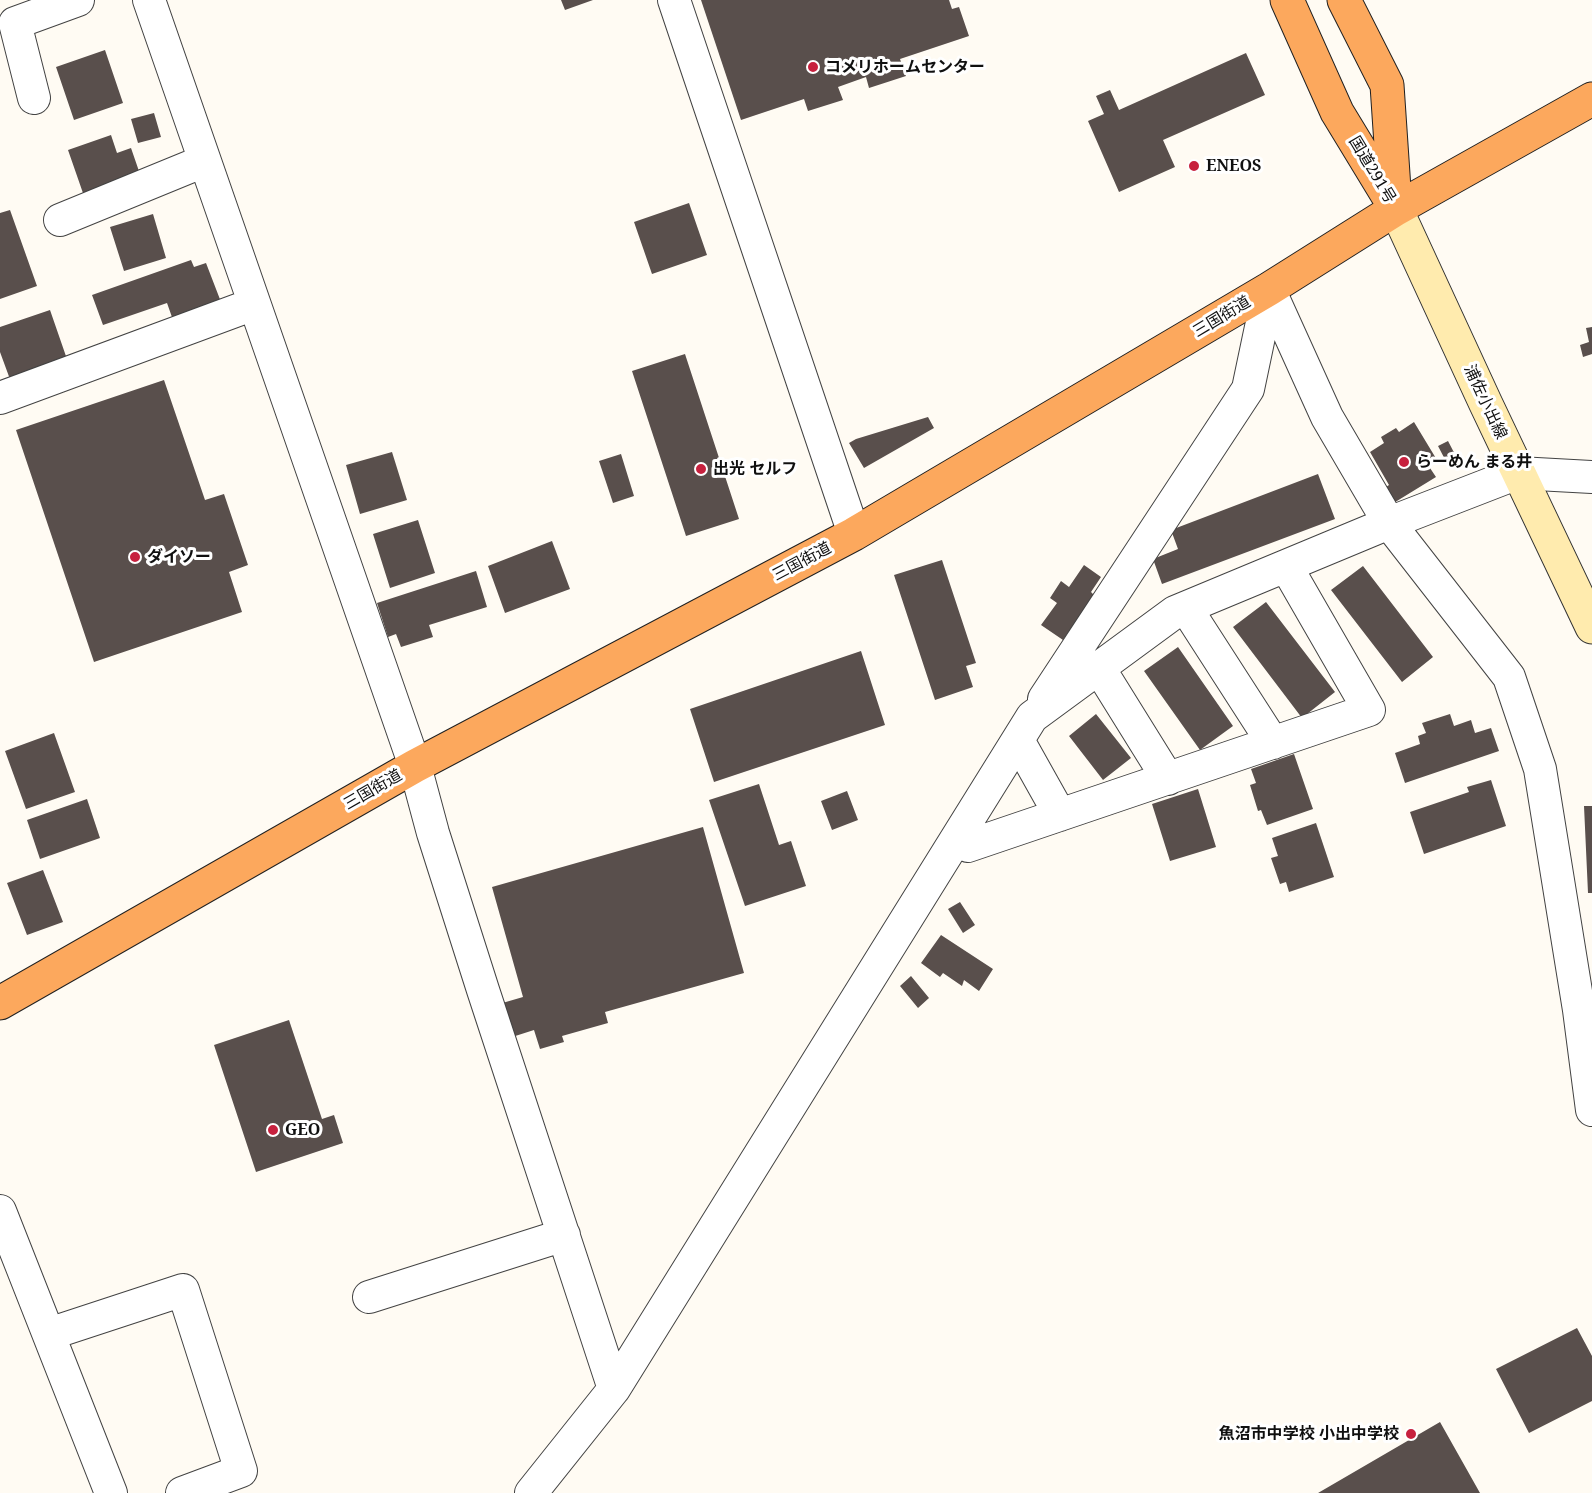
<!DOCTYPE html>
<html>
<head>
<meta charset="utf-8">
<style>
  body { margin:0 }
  canvas { display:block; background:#fffbf3 }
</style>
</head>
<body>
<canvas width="1592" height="1493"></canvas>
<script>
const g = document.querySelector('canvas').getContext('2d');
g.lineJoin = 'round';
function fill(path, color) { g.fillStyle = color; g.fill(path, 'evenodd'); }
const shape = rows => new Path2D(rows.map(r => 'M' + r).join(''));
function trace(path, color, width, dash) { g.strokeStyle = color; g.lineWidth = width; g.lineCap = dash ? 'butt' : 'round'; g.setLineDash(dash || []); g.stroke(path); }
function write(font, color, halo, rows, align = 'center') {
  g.font = font + ' "Noto Serif","Noto Sans JP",serif'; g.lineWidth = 6; g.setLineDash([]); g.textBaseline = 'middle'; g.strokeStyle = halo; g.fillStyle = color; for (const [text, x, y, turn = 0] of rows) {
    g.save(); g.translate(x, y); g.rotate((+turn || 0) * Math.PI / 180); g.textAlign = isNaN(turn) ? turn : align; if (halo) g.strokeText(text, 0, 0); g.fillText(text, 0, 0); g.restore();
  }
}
fill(shape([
  [561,0,593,0,565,10],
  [701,0,949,0,952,9,959,7,969,36,900,59,906,76,869,88,866,77,838,87,843,100,808,111,804,99,741,120],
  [105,50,123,103,74,120,56,67],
  [1246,53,1265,95,1163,140,1175,167,1119,192,1088,121,1104,114,1096,96,1110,90,1119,110],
  [154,113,161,137,138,143,131,119],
  [111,135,117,153,131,148,141,177,84,196,68,150],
  [689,203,707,255,652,274,634,222],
  [10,210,37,286,0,299,0,213],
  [153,214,166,258,124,271,110,227],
  [191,260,194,267,206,263,221,302,173,320,167,303,103,325,92,295],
  [50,310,68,362,11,382,0,352,0,327],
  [1592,327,1592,354,1583,357,1580,345,1589,342,1586,328],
  [685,354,739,519,686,536,632,371],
  [164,380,205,500,224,494,248,565,229,572,242,612,94,662,16,430],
  [928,417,934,428,864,468,849,443,856,439],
  [1414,422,1437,460,1428,465,1436,477,1392,504,1383,489,1389,485,1370,452,1384,443,1381,437,1396,428,1399,432],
  [1448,441,1460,464,1450,469,1438,446],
  [392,452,407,500,360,514,346,465],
  [621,454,634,496,613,503,599,461],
  [1318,474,1335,519,1162,584,1153,559,1178,549,1171,530],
  [418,520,435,573,390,588,373,534],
  [552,541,570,589,505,613,488,566],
  [942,560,976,663,966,666,973,687,935,700,894,575],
  [1084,565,1101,577,1091,592,1094,595,1063,640,1041,625,1057,603,1050,598,1061,581,1069,587],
  [1363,566,1433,657,1402,682,1331,590],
  [476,571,487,607,429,625,433,637,401,647,396,634,388,637,377,603],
  [1266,602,1335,692,1302,718,1233,627],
  [1178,647,1233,726,1200,750,1144,671],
  [861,651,885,725,714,782,690,709],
  [1096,714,1131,758,1103,780,1069,736],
  [1450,714,1454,726,1471,720,1475,733,1491,728,1499,751,1405,783,1395,753,1420,744,1418,736,1426,733,1422,723],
  [54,733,75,792,26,809,5,751],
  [1294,754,1313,809,1267,825,1261,810,1258,811,1250,785,1256,783,1251,769],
  [1491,780,1506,826,1424,854,1410,812,1469,792,1467,787],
  [759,784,779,845,791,841,806,886,745,906,709,800],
  [1198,789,1216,847,1170,861,1152,804],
  [847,791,858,820,832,830,821,801],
  [87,799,100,838,40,859,27,820],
  [1584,806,1592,806,1592,893,1588,893],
  [1316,823,1334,877,1289,892,1286,882,1280,884,1271,858,1278,856,1272,838],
  [703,827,744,973,605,1012,608,1023,562,1036,564,1042,540,1049,534,1030,509,1038,499,1004,523,997,492,887],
  [43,870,63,922,27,935,7,883],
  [960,902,975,925,963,933,948,909],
  [941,935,993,969,979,991,964,980,962,986,943,973,940,977,921,963],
  [911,976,929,998,918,1008,900,986],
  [289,1020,322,1119,334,1115,343,1143,256,1172,214,1045],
  [1577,1328,1592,1356,1592,1401,1529,1433,1496,1369],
  [1440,1422,1480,1493,1318,1493]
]), '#594f4c');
const minor = shape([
  [149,0,415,766,433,833,483,990,614,1389],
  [674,0,854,534],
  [34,98,15,23,78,0],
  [60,220,204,161],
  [1269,289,1327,417,1389,523,1509,677,1540,769,1579,1010,1592,1110],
  [0,398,254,304],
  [1186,608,1273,743],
  [1099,668,1168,779],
  [1044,699,1248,389,1269,289],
  [1018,740,1060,815],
  [968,846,1369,710,1286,566],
  [0,1211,111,1493],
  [369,1297,564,1235],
  [49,1334,183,1290,241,1471,182,1493],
  [531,1493,614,1389,1032,717,1175,612,1389,523,1518,473,1592,477]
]);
const secondary = shape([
  [1396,209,1485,402,1592,627]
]);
const trunk = shape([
  [1287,0,1337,112,1396,209],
  [1344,0,1387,85,1395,204],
  [0,1003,415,766,854,534,1269,289,1396,209,1592,99]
]);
trace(minor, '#434343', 34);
trace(secondary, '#323232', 35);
trace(trunk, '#212121', 35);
trace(minor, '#fff', 32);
trace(secondary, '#ffebae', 33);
trace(trunk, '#fca85d', 33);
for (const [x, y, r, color] of [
  [813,67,6,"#c7213e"],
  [1194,166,6,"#c7213e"],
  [1404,462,6,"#c7213e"],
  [701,469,6,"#c7213e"],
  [135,557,6,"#c7213e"],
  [273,1130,6,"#c7213e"],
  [1411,1434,6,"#c7213e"]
]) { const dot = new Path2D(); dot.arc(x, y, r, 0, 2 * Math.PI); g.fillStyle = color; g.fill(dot); trace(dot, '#fff', 2); }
write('bold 16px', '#101010', '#fff', [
  ["コメリホームセンター",825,67],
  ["ENEOS",1206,166],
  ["らーめん まる井",1416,462],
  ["出光 セルフ",713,469],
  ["ダイソー",147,557],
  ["GEO",285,1130],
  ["魚沼市中学校 小出中学校",1399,1434,"right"]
], 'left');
write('16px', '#101010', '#fff', [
  ["国道291号",1372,170,59],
  ["三国街道",1222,317,-31],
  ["浦佐小出線",1485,402,65],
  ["三国街道",802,562,-28],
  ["三国街道",373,790,-30]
]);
</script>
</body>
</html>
